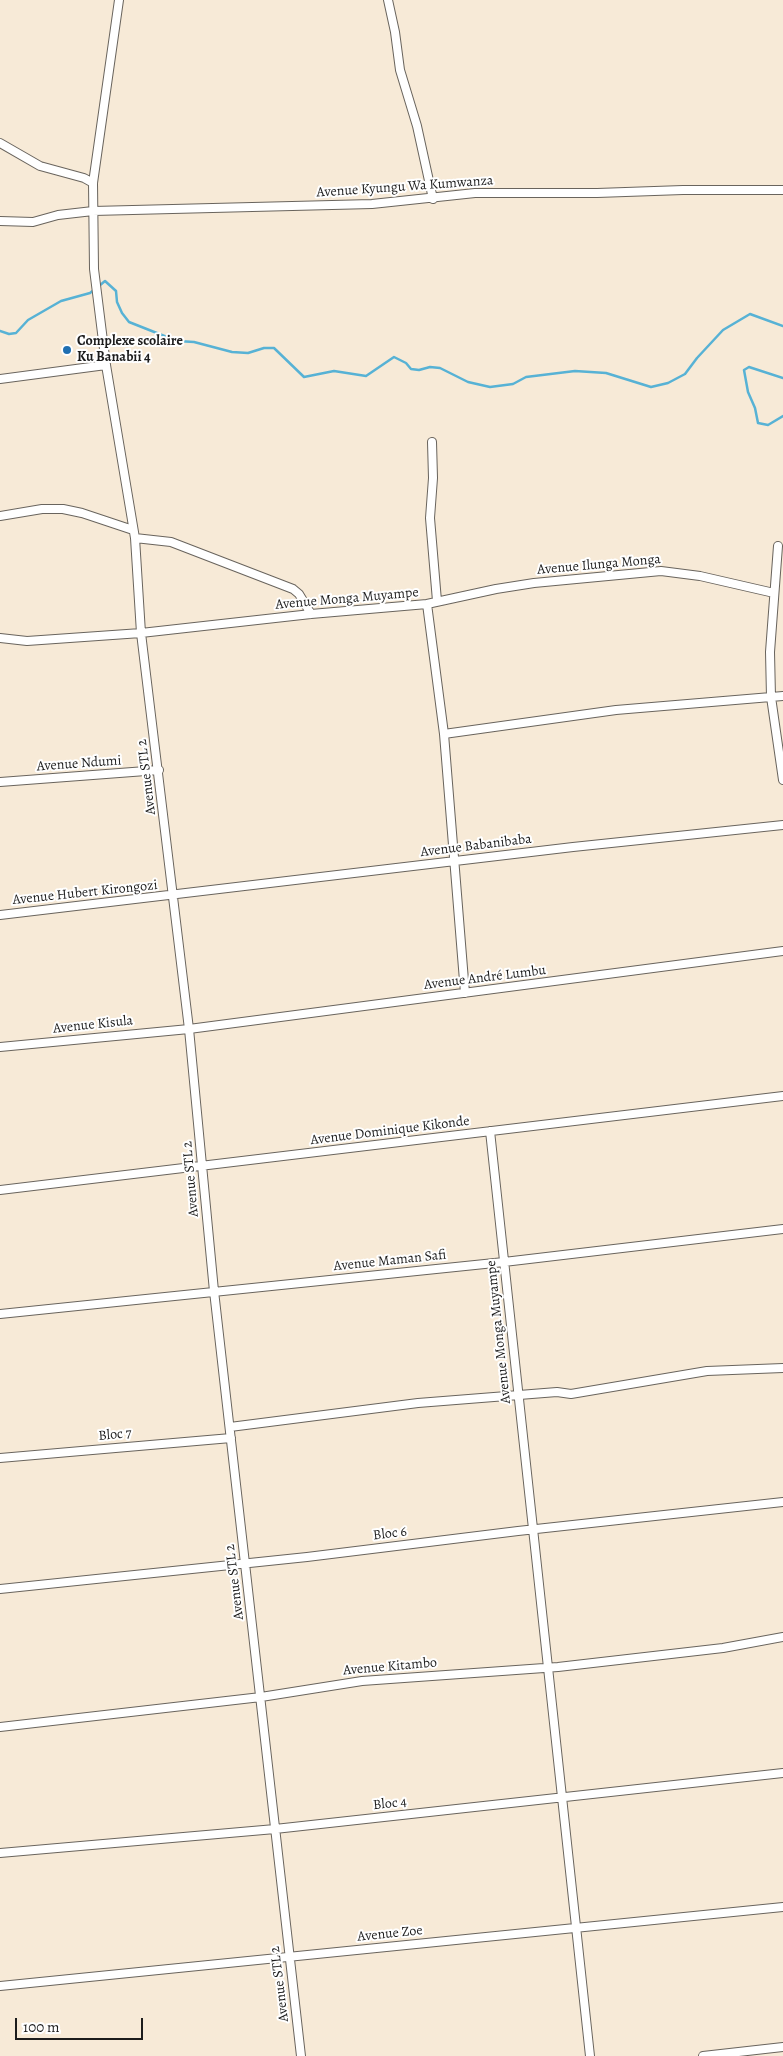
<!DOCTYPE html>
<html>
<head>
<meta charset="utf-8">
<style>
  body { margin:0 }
  #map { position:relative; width:783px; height:2056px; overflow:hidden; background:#f7ead7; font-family:Alegreya,serif }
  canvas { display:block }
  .scale { position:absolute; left:15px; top:2018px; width:128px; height:22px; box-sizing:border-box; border:2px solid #1c1c1c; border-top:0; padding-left:6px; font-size:15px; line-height:18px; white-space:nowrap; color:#1c1c1c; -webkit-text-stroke:4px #fff; paint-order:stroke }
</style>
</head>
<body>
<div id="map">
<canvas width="783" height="2056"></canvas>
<div class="scale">100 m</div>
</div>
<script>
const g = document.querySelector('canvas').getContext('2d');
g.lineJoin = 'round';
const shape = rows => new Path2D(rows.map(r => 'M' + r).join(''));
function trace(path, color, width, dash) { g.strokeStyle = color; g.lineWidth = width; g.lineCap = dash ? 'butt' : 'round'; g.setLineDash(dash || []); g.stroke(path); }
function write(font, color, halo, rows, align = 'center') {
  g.font = font + ' Alegreya,serif'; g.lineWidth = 4; g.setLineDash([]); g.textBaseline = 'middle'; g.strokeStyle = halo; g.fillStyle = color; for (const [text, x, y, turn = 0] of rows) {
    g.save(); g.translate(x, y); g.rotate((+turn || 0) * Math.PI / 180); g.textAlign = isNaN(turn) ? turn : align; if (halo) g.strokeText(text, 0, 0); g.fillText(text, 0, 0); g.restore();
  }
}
trace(shape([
  [99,286,105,281,116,291,117,302,122,313,129,322,177,341,194,342,232,352,248,353,264,348,274,348,304,377,334,371,366,376,394,357,406,363,411,369,419,370,430,367,440,368,468,382,490,387,513,384,526,377,575,371,606,373,651,387,668,383,685,374,697,358,723,330,750,314,783,326],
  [0,331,9,334,16,333,28,320,61,301,90,293,95,289],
  [783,378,749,367,744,370,748,392,755,408,758,423,768,425,783,416]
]), '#57b2d5', 2.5);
const minor = shape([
  [119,0,93,183,94,269,106,365,135,538,141,633,189,1029,214,1291,301,2056],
  [388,0,395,32,400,70,417,126,433,199],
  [0,143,40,166,84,178,93,183],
  [0,221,33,222,58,215,93,211,372,204,475,193,597,193,683,190,783,190],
  [0,379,106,365],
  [432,442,433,478,430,518,437,601],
  [0,516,42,509,63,509,82,513,133,530],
  [135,538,171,542,293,589,299,594,311,614],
  [778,546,770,652,771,697,783,780],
  [427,604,496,589,534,583,661,571,700,576,774,593],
  [0,638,27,641,141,633,311,614,427,604,444,734,465,993],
  [444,734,616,710,783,696],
  [0,782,159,770],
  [0,915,573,847,783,825],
  [0,1047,189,1029,783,951],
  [490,1131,590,2056],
  [0,1190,783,1096],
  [0,1314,504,1262,783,1229],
  [230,1427,418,1403,557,1392,571,1394,707,1371,783,1368],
  [0,1458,231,1438],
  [0,1589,307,1557,518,1531,783,1502],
  [0,1727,261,1697,362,1681,558,1667,723,1648,783,1637],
  [0,1853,275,1829,783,1773],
  [0,1986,783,1907],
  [703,2056,783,2047]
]);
trace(minor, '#69645d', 10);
trace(minor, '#fff', 8);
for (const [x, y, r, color] of [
  [67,350,5,"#1f6fb2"]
]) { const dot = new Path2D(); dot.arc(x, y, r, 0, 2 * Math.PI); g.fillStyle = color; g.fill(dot); trace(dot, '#fff', 2); }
write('14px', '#1c1c1c', '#fff', [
  ["Avenue Kyungu Wa Kumwanza",405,187,-4],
  ["Avenue Ilunga Monga",599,565,-5],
  ["Avenue Monga Muyampe",347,599,-5],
  ["Avenue Ndumi",79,764,-4],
  ["Avenue STL 2",147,777,-97],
  ["Avenue Babanibaba",476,846,-7],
  ["Avenue Hubert Kirongozi",85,893,-6],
  ["Avenue André Lumbu",485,978,-7],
  ["Avenue Kisula",93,1025,-6],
  ["Avenue Dominique Kikonde",390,1131,-7],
  ["Avenue STL 2",191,1179,-95],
  ["Avenue Maman Safi",390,1261,-6],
  ["Avenue Monga Muyampe",499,1332,-96],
  ["Bloc 7",115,1435,-5],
  ["Bloc 6",390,1534,-7],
  ["Avenue STL 2",235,1582,-97],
  ["Avenue Kitambo",390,1667,-5],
  ["Bloc 4",390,1804,-6],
  ["Avenue Zoe",390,1934,-6],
  ["Avenue STL 2",280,1984,-97]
]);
write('bold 14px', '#1c1c1c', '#fff', [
  ["Complexe scolaire",77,342],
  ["Ku Banabii 4",77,358]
], 'left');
</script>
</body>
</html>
